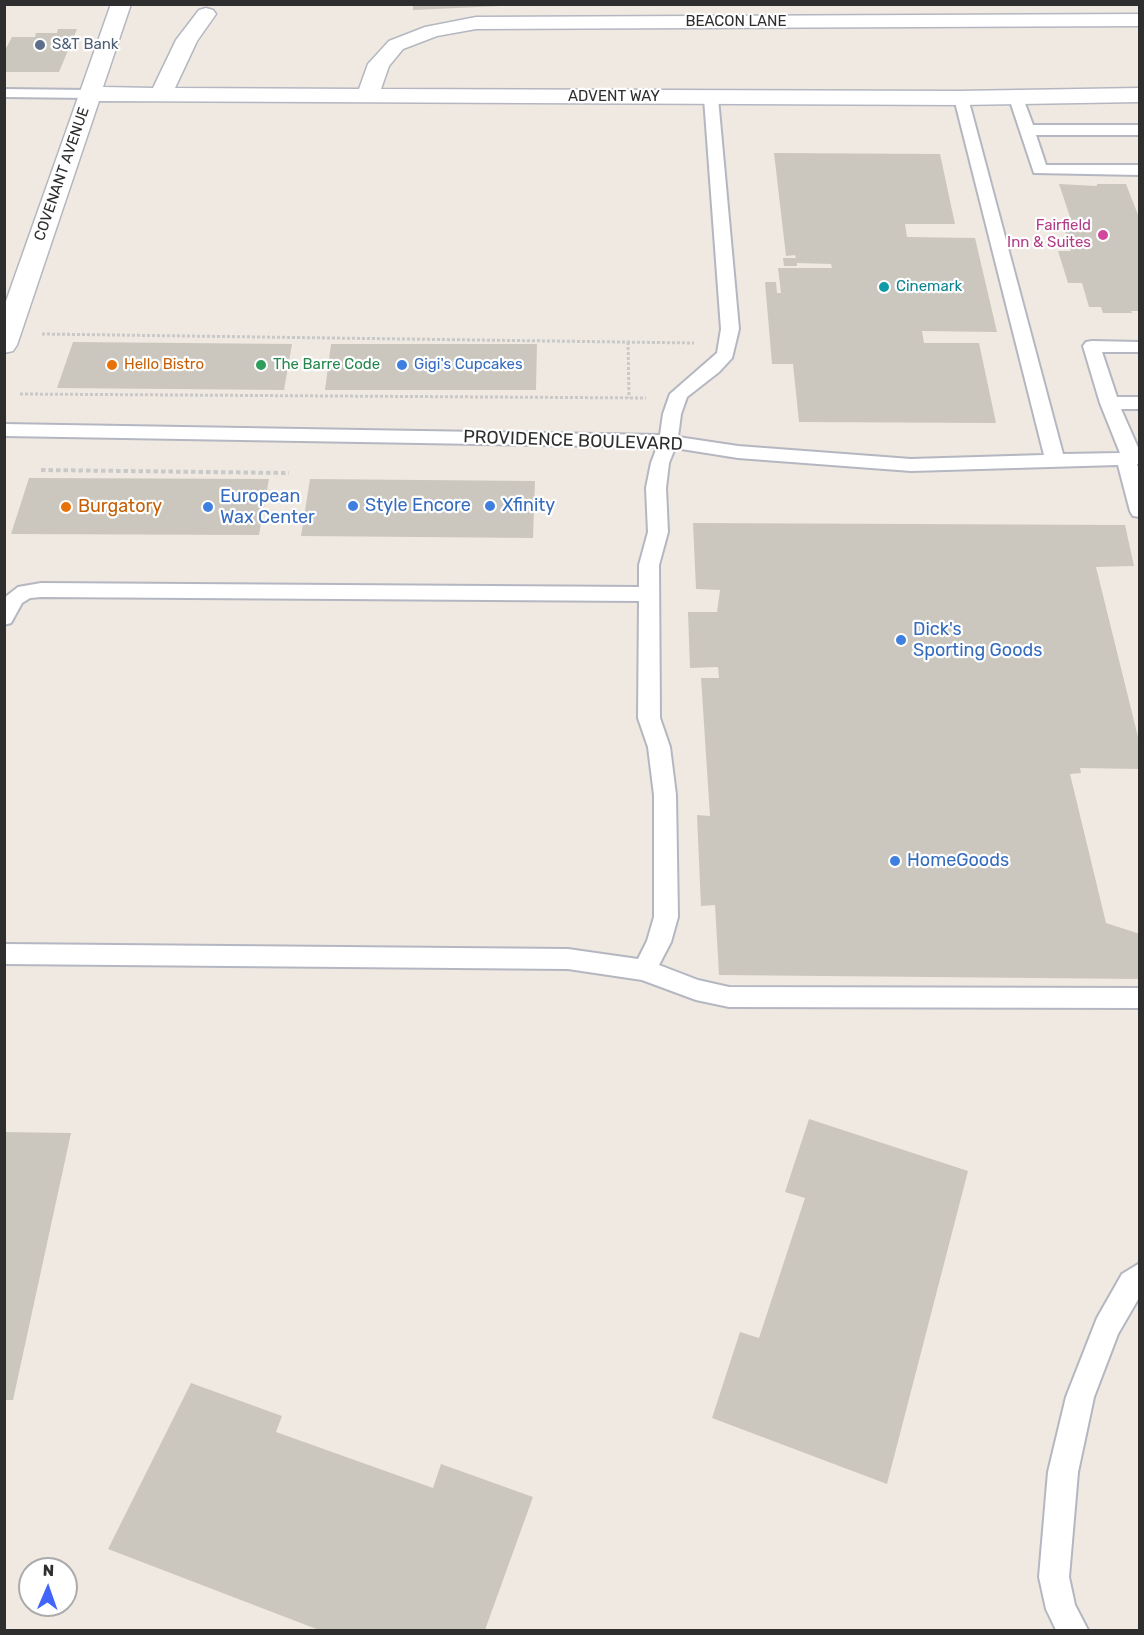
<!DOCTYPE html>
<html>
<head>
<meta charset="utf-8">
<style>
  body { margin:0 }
  #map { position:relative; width:1144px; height:1635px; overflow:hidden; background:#efe9e1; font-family:Rubik,sans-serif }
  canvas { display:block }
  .frame { position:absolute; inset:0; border:6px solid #2e2e2e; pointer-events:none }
  .north { position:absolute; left:18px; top:1557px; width:60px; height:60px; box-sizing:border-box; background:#fff; border:2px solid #ababab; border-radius:50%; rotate:2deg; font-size:16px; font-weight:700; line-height:24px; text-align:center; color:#2e2e2e }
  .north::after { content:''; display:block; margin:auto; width:21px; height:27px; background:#4264fb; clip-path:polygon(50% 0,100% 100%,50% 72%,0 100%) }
</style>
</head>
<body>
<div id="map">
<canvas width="1144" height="1635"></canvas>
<div class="frame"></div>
<div class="north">N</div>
</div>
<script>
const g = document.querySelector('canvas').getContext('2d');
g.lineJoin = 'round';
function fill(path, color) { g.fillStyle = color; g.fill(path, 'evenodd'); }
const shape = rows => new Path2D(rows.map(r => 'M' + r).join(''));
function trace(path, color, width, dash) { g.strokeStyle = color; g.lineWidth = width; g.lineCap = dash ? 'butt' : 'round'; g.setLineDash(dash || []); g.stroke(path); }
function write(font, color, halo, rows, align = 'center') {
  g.font = font + ' Rubik,sans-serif'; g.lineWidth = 4.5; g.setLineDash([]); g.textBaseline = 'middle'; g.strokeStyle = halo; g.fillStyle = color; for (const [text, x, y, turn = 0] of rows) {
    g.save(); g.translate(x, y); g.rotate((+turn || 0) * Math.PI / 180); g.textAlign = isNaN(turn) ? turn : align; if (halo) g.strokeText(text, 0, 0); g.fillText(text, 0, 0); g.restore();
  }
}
fill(shape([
  [413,4,501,4,501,6,413,10],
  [58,29,77,29,59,72,4,72,4,52,12,37,35,37,36,33,57,33],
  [774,153,940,154,955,224,905,224,907,237,975,238,997,332,922,331,924,343,979,343,996,423,799,422,793,364,772,364,765,282,776,282,777,293,781,293,778,268,832,268,831,264,797,263,797,266,784,266,783,258,796,258,795,255,786,256],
  [1059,184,1097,186,1097,184,1126,184,1140,220,1140,311,1131,311,1132,313,1103,313,1101,307,1089,307,1082,283,1068,283,1058,251,1071,251,1062,220,1071,220],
  [73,342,292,344,284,390,57,388],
  [331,344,537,344,536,390,325,390],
  [29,478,269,479,259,535,11,534],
  [310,479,535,481,533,538,301,536],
  [693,523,1125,525,1134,566,1096,567,1140,745,1140,769,1080,768,1081,773,1070,774,1106,923,1140,934,1140,979,719,975,715,905,701,906,697,815,710,816,701,678,719,678,718,667,690,668,688,612,717,612,720,590,696,589],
  [809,1119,968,1171,887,1484,712,1418,740,1332,759,1338,805,1198,785,1192],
  [4,1132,71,1133,13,1400,4,1400],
  [191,1383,282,1416,276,1432,433,1488,441,1464,533,1497,485,1630,319,1630,108,1549]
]), '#cbc7bf');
const service = shape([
  [4,89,89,90,96,94,89,98,4,97,4,89],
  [711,94,718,98,739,329,732,358,719,372,687,397,681,414,678,437,738,446,911,459,1044,455,954,98,961,94,968,98,1063,454,1120,453,1100,403,1083,346,1086,342,1092,341,1140,342,1140,352,1102,352,1117,397,1140,397,1140,409,1121,409,1140,452,1140,464,1137,464,1140,474,1140,517,1133,516,1130,511,1118,465,911,471,738,458,675,448,669,463,666,488,668,532,659,565,660,718,670,747,676,795,678,917,671,942,659,965,698,980,729,987,1140,988,1140,1008,729,1007,696,1000,642,980,568,969,4,964,4,944,568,949,638,959,647,941,654,917,654,795,648,747,638,718,639,601,41,597,30,598,22,603,11,623,4,625,4,598,18,587,41,583,639,587,639,565,648,532,646,488,651,463,657,447,4,436,4,424,660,435,663,414,670,394,717,353,721,329,704,98,711,94],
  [1016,94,1023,98,1033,125,1140,125,1140,135,1036,135,1046,165,1140,165,1140,175,1034,173,1009,98,1016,94],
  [1140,1263,1140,1296,1118,1334,1094,1397,1078,1472,1069,1577,1075,1605,1088,1630,1056,1630,1046,1609,1039,1577,1048,1472,1066,1397,1097,1318,1122,1274,1140,1263]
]);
const minor = shape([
  [111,4,131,4,103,87,153,88,176,40,199,10,206,8,213,10,216,14,197,41,175,88,359,89,368,64,389,41,425,27,476,17,1140,14,1140,26,476,29,437,36,403,49,389,66,381,89,959,91,1140,88,1140,102,959,105,99,101,17,345,13,351,4,353,4,307,111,4]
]);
trace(service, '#b4b7c1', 4);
trace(minor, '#b4b7c1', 3);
trace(shape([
  [42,334,694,343],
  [628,342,629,398],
  [20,394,646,398]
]), '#c9c9c9', 3, [3, 2]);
trace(shape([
  [41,470,289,473]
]), '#c9c9c9', 4, [4.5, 3]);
fill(service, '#fff');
fill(minor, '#fff');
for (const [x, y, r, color] of [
  [40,45,6,"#5c6f8a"],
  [1103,235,6,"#d1479c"],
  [884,287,6,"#0f9aa8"],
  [112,365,6,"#e8710a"],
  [261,365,6,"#2e9e5b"],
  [402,365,6,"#3f7fe0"],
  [353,506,6,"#3f7fe0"],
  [490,506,6,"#3f7fe0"],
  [66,507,6,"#e8710a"],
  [208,507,6,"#3f7fe0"],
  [901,640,6,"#3f7fe0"],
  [895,861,6,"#3f7fe0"]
]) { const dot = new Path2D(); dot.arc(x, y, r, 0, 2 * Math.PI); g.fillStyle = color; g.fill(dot); trace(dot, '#fff', 2); }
write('15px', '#2e2e2e', '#fff', [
  ["BEACON LANE",736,22],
  ["ADVENT WAY",614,97],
  ["COVENANT AVENUE",62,174,-71]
]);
write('15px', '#4e5e75', '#fff', [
  ["S&T Bank",52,45]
], 'left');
write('15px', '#b23c85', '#fff', [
  ["Fairfield",1091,226],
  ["Inn & Suites",1091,243]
], 'right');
write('15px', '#0d838f', '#fff', [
  ["Cinemark",896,287]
], 'left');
write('15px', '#c56008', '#fff', [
  ["Hello Bistro",124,365]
], 'left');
write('15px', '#27864d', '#fff', [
  ["The Barre Code",273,365]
], 'left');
write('15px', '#366cbe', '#fff', [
  ["Gigi's Cupcakes",414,365]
], 'left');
write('18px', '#2e2e2e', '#fff', [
  ["PROVIDENCE BOULEVARD",573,441,2]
]);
write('18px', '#366cbe', '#fff', [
  ["European",220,497],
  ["Wax Center",220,518],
  ["Style Encore",365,506],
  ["Xfinity",502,506],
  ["Dick's",913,630],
  ["Sporting Goods",913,651],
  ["HomeGoods",907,861]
], 'left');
write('18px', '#c56008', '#fff', [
  ["Burgatory",78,507]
], 'left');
</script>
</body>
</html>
